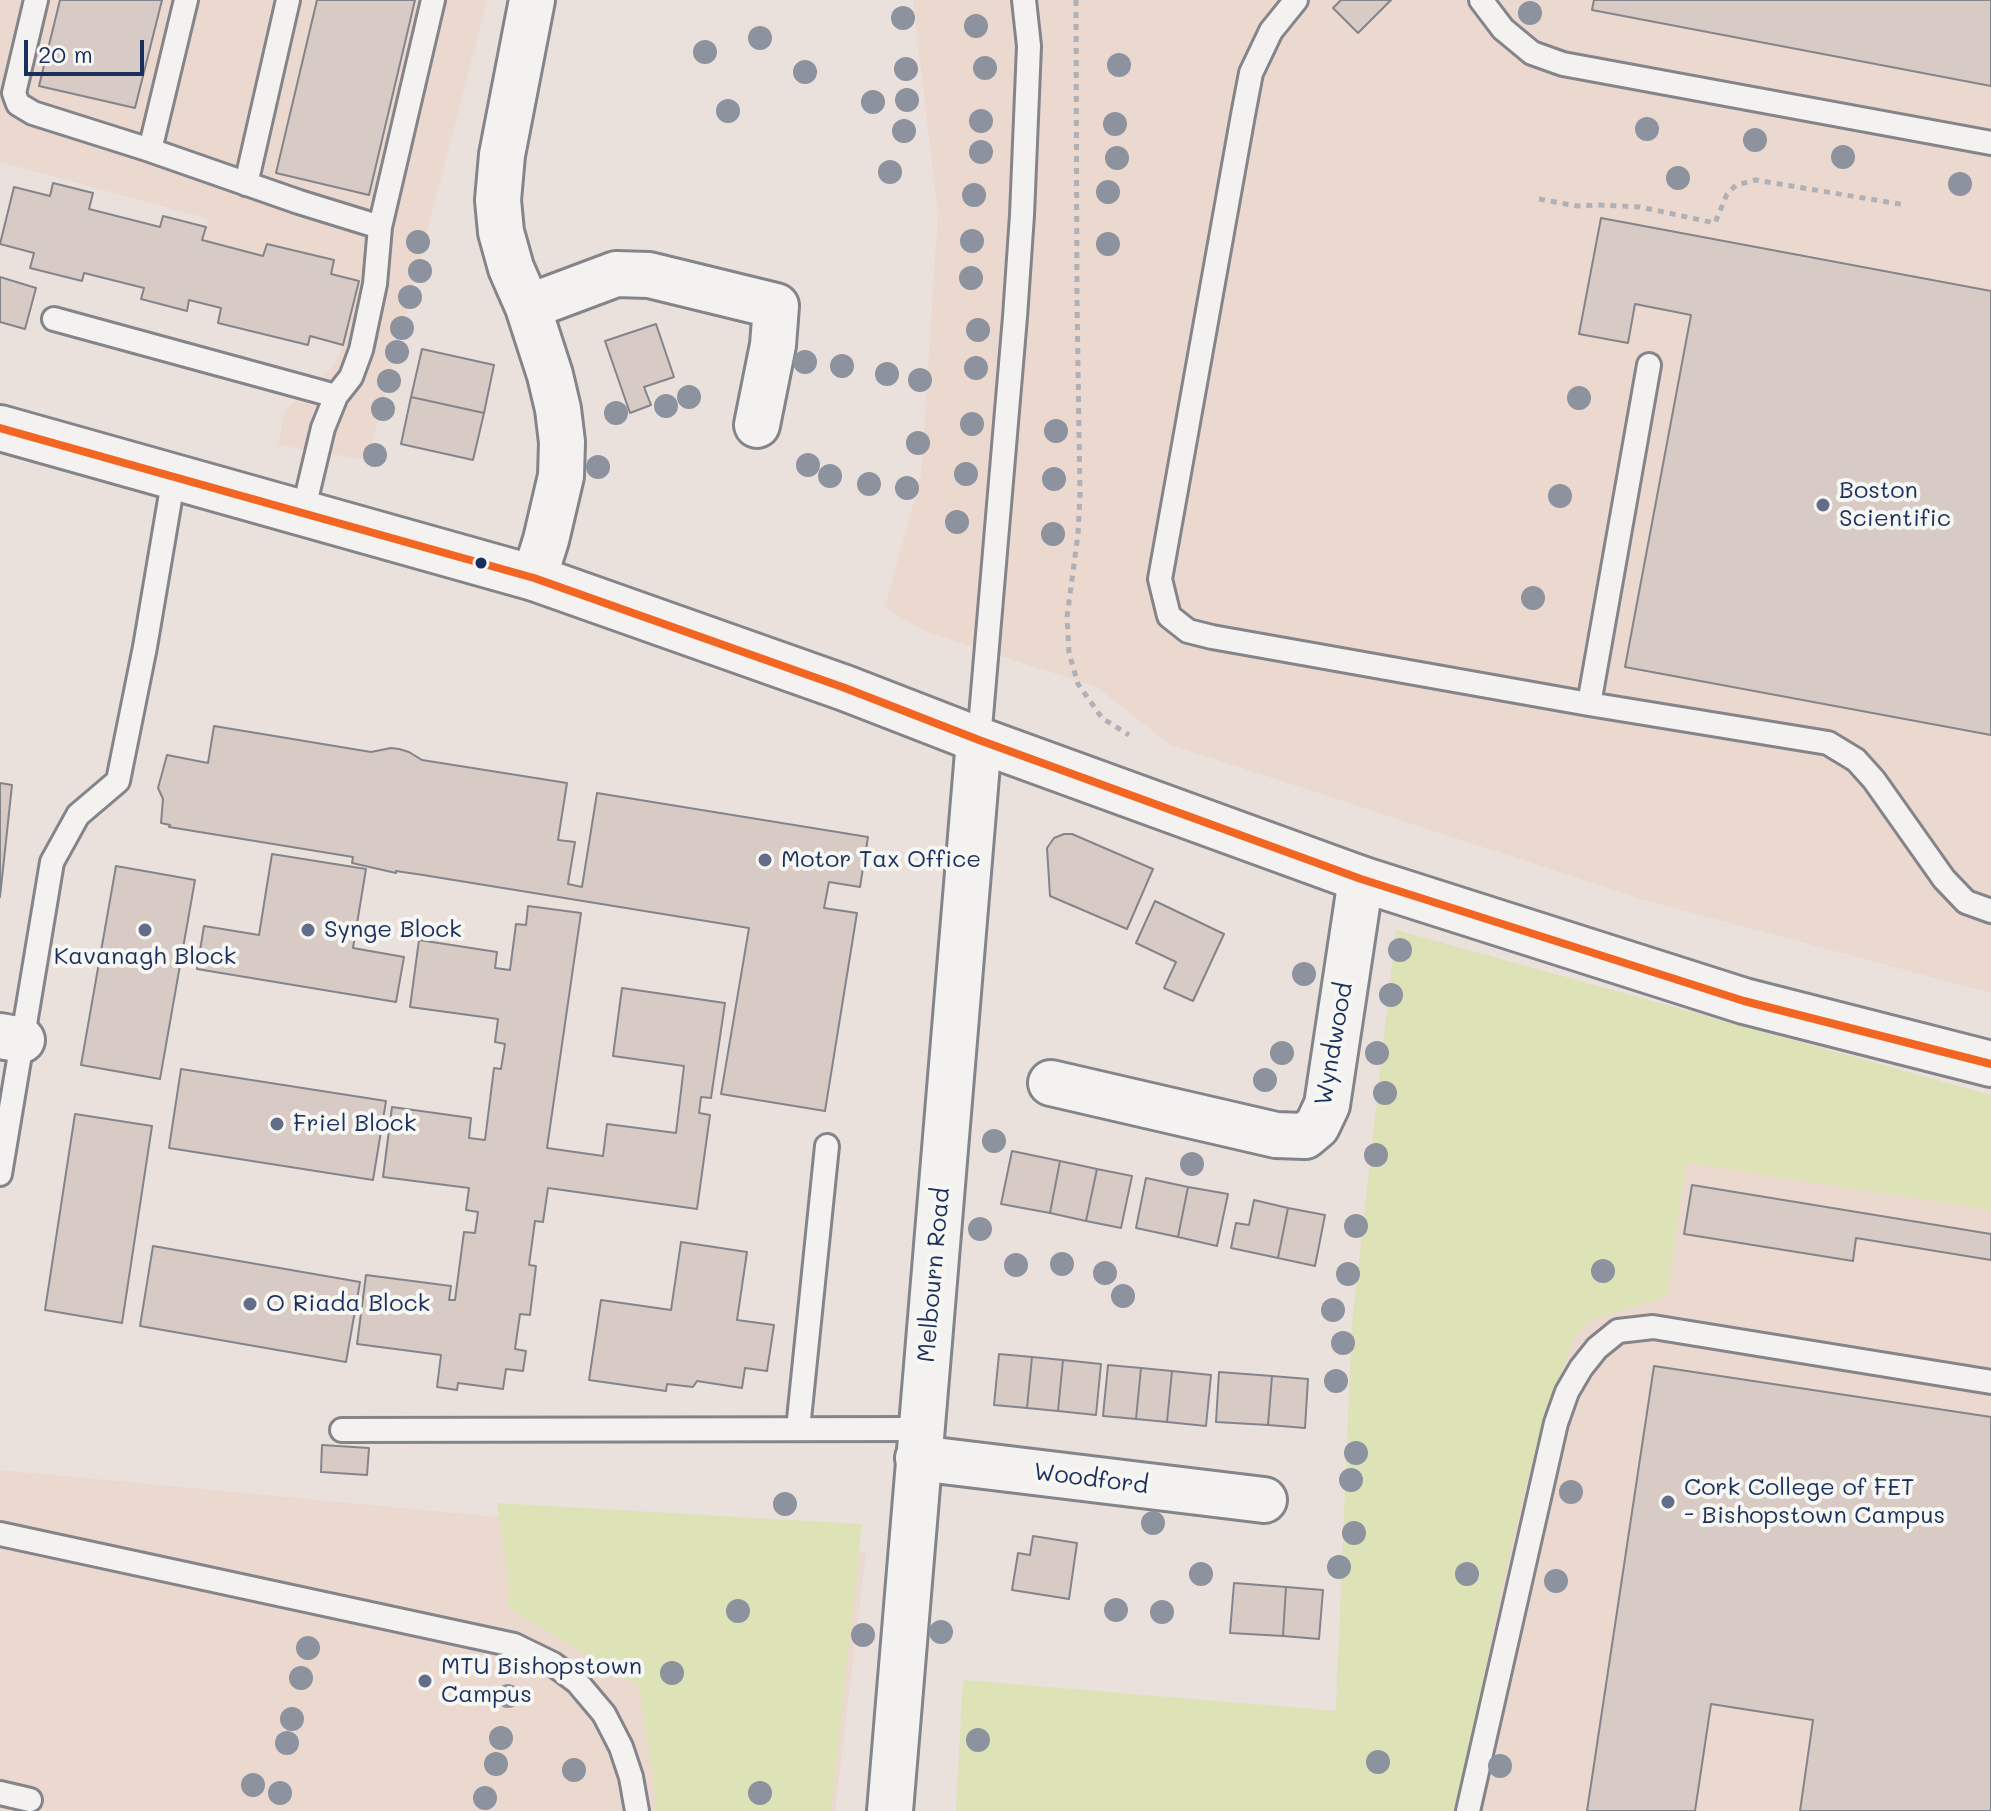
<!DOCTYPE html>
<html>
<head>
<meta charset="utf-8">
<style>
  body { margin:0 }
  #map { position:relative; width:1991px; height:1811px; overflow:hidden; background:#eae1dd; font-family:Mali,sans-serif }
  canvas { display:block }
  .scale { position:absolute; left:24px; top:40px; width:120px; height:36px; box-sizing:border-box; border:4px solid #1b2f5e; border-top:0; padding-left:10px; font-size:24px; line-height:28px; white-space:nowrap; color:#1b2f5e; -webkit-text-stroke:6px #f6f6f2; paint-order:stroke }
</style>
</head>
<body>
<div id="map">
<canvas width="1991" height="1811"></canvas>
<div class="scale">20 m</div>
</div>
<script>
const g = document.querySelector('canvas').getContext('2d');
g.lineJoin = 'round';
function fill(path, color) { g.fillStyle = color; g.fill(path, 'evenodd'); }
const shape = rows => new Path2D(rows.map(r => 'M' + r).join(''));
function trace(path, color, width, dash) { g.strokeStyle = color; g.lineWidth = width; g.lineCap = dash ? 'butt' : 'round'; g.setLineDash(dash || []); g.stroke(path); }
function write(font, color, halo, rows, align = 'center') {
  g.font = font + ' Mali,sans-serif'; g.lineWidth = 8; g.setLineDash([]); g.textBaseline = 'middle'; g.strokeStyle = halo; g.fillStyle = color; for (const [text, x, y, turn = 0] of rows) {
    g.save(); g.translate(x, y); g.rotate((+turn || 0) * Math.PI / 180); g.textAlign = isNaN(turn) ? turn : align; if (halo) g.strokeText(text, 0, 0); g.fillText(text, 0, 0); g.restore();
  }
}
fill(shape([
  [0,0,487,0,368,460,278,445,285,410,332,367,343,345,359,281,331,274,334,260,267,244,263,256,202,240,209,219,0,162],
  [913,0,1991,0,1991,993,1641,899,1169,744,1097,687,927,632,885,608,921,475,938,214],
  [1396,930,1991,1095,1991,1811,956,1811,963,1680,1336,1711,1352,1324],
  [0,1470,866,1552,835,1811,0,1811]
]), '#ebd8cf');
fill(shape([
  [1396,930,1991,1095,1991,1210,1686,1163,1667,1296,1589,1321,1572,1341,1525,1486,1498,1604,1458,1811,956,1811,963,1680,1336,1711,1352,1324],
  [497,1503,862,1524,831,1811,654,1811,655,1794,639,1686,508,1608,509,1585]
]), '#dde3b7');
const building = shape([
  [60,0,162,0,135,108,39,86,60,0],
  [317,0,415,0,369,195,276,173,317,0],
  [1341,0,1391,0,1358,33,1333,8,1341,0],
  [1594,0,1991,0,1991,86,1592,10,1594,0],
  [53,183,93,193,89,209,160,227,163,216,206,227,202,240,263,256,267,244,334,260,331,274,359,281,343,345,310,336,308,345,218,323,221,308,189,300,187,311,141,299,144,288,84,273,82,281,30,268,34,253,0,244,14,187,50,196,53,183],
  [1601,218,1991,291,1991,735,1625,667,1691,315,1635,304,1628,343,1579,334,1601,218],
  [0,277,36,288,25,329,0,322,0,277],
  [656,324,674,377,644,387,651,405,630,413,605,341,656,324],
  [422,349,494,365,484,413,411,397,422,349],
  [411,397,484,413,473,460,401,444,411,397],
  [214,726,371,752,391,748,399,749,409,752,422,760,567,783,558,840,575,842,568,884,582,887,597,793,868,837,860,887,829,882,824,908,857,913,825,1111,721,1094,749,928,423,875,396,871,396,873,352,863,353,857,169,827,170,825,161,823,163,799,158,788,167,755,208,763,214,726],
  [0,783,12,785,0,897,0,783],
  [1064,834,1072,834,1153,869,1127,929,1050,896,1047,848,1054,838,1064,834],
  [272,854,366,869,353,948,404,957,396,1002,197,969,204,926,259,935,272,854],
  [116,866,195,880,160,1079,81,1065,116,866],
  [1155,901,1224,934,1193,1001,1164,988,1176,962,1136,943,1155,901],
  [528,906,581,913,547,1148,603,1156,607,1124,676,1133,684,1066,613,1056,622,988,725,1003,711,1098,701,1097,699,1113,710,1115,697,1209,548,1188,543,1222,535,1221,529,1265,536,1266,530,1315,520,1314,515,1349,526,1351,523,1371,506,1369,503,1389,458,1383,457,1390,437,1387,441,1355,357,1344,366,1275,451,1286,449,1300,455,1300,464,1232,475,1233,478,1212,466,1210,469,1188,383,1177,392,1107,471,1118,469,1138,485,1140,494,1068,501,1069,505,1044,495,1042,498,1019,410,1007,419,940,497,952,495,968,510,970,516,924,526,925,528,906],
  [181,1069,386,1101,373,1180,169,1148,181,1069],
  [75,1114,152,1126,122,1323,45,1310,75,1114],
  [1012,1151,1060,1161,1050,1213,1001,1204,1012,1151],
  [1060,1161,1097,1169,1086,1221,1050,1213,1060,1161],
  [1097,1169,1132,1176,1121,1228,1086,1221,1097,1169],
  [1146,1178,1188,1187,1178,1237,1136,1228,1146,1178],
  [1692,1185,1991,1234,1991,1260,1856,1238,1853,1261,1684,1234,1692,1185],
  [1188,1187,1228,1194,1217,1246,1178,1237,1188,1187],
  [1254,1200,1288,1208,1278,1258,1231,1248,1236,1223,1249,1225,1254,1200],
  [1288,1208,1325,1215,1315,1266,1278,1258,1288,1208],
  [681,1242,747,1252,737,1320,774,1325,767,1371,745,1368,742,1388,697,1381,693,1387,667,1384,666,1391,589,1380,601,1300,671,1310,681,1242],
  [153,1246,360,1282,346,1362,140,1326,153,1246],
  [999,1354,1032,1357,1027,1408,994,1405,999,1354],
  [1032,1357,1063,1360,1058,1411,1027,1408,1032,1357],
  [1063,1360,1101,1364,1096,1415,1058,1411,1063,1360],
  [1108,1365,1141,1368,1136,1419,1103,1416,1108,1365],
  [1654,1366,1991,1417,1991,1811,1800,1811,1813,1720,1711,1704,1695,1811,1587,1811,1654,1366],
  [1141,1368,1172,1371,1167,1422,1136,1419,1141,1368],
  [1172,1371,1211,1375,1206,1426,1167,1422,1172,1371],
  [1219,1372,1272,1376,1268,1425,1216,1422,1219,1372],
  [1272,1376,1308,1379,1305,1428,1268,1425,1272,1376],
  [322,1445,369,1448,367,1475,321,1472,322,1445],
  [1033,1536,1077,1543,1069,1599,1012,1590,1018,1553,1030,1555,1033,1536],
  [1234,1583,1286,1587,1283,1636,1230,1633,1234,1583],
  [1286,1587,1323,1590,1319,1639,1283,1636,1286,1587]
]);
fill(building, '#d8cac4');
trace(building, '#84848b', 2);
const service = shape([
  [36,0,14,93,18,104,33,113,150,150,299,202,380,227,375,284,361,350,351,377,336,396],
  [1296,0,1271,31,1251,73,1243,115,1160,579,1169,616,1188,631,1212,637,1589,704,1828,743,1856,760,1874,780,1944,879,1966,902,1991,911],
  [1481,0,1503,29,1532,53,1563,64,1991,143],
  [150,150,186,0],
  [246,184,288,0],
  [380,227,433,0],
  [54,319,336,396,323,428,303,512],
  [1589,704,1649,365],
  [979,740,1015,317,1022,215,1029,46,1024,0],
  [0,1174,52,862,78,815,118,781,145,647,174,476],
  [798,1429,827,1146],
  [342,1430,921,1429],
  [0,1534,514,1645,553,1664,577,1682,604,1714,621,1747,631,1777,637,1811],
  [0,1793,30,1800],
  [1468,1811,1556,1423,1567,1392,1581,1368,1597,1348,1618,1331,1653,1327,1991,1382]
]);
const minor = shape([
  [532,0,502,155,498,200,501,232,511,268,528,307,550,375,558,409,562,442,561,476,546,540,534,578],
  [528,307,616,274,649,275,776,306,773,345,757,425],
  [0,1036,22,1040],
  [1051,1083,1276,1135,1305,1136,1317,1126,1327,1105,1361,879],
  [918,1458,1264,1500]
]);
const tertiary = shape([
  [890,1811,979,740]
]);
const secondary = shape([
  [0,428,534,578,845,688,979,740,1361,879,1744,1001,1991,1064]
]);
trace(service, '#84848b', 28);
trace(minor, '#84848b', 50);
trace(tertiary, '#84848b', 50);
trace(secondary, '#84848b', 50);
trace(shape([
  [1076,0,1077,302,1080,495,1078,534,1067,617,1069,653,1078,684,1102,718,1129,735],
  [1539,199,1577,206,1600,205,1640,207,1715,223,1727,194,1736,185,1756,180,1905,205]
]), '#b0b1b6', 5, [6, 6]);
trace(service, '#f3f2f0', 22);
trace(minor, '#f3f2f0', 44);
trace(tertiary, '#f3f2f0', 44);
trace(secondary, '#f3f2f0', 44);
trace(shape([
  [0,428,534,578,845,688,979,740,1361,879,1744,1001,1991,1064]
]), '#f26522', 8);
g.fillStyle = '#8c939e';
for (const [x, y] of [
  [1530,13],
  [903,18],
  [976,26],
  [760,38],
  [705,52],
  [1119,65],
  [985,68],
  [906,69],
  [805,72],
  [907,100],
  [873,102],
  [728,111],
  [981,121],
  [1115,124],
  [1647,129],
  [904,131],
  [1755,140],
  [981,152],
  [1843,157],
  [1117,158],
  [890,172],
  [1678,178],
  [1960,184],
  [1108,192],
  [974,195],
  [972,241],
  [418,242],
  [1108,244],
  [420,271],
  [971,278],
  [410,297],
  [402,328],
  [978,330],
  [397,352],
  [805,362],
  [842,366],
  [976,368],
  [887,374],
  [920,380],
  [389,381],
  [689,397],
  [1579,398],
  [666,406],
  [383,409],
  [616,413],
  [972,424],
  [1056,431],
  [918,443],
  [375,455],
  [808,465],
  [598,467],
  [966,474],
  [830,476],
  [1054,479],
  [869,484],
  [907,488],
  [1560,496],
  [957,522],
  [1053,534],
  [1533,598],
  [1400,950],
  [1304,974],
  [1391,995],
  [1282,1053],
  [1377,1053],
  [1265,1080],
  [1385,1093],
  [994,1141],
  [1376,1155],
  [1192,1164],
  [1356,1226],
  [980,1229],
  [1062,1264],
  [1016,1265],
  [1603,1271],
  [1105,1273],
  [1348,1274],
  [1123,1296],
  [1333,1310],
  [1343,1343],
  [1336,1381],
  [1356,1453],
  [1351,1480],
  [1571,1492],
  [785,1504],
  [1153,1523],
  [1354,1533],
  [1339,1567],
  [1201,1574],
  [1467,1574],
  [1556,1581],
  [1116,1610],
  [738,1611],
  [1162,1612],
  [941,1632],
  [863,1635],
  [308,1648],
  [672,1673],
  [301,1678],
  [508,1696],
  [292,1719],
  [501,1738],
  [978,1740],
  [287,1743],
  [1378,1762],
  [496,1764],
  [1500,1766],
  [574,1770],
  [253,1785],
  [280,1793],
  [760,1793],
  [485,1798]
]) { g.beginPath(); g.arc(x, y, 12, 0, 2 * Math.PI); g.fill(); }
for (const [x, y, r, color] of [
  [1823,505,8,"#636d8a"],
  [481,563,7,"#1b2f5e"],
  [765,860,8,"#636d8a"],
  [145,930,8,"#636d8a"],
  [308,930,8,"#636d8a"],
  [277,1124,8,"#636d8a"],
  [250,1304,8,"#636d8a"],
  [1668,1502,8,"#636d8a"],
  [425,1681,8,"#636d8a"]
]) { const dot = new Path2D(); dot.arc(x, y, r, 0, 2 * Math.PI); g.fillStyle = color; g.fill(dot); trace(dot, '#f6f6f2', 3); }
write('24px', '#1b2f5e', '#f6f6f2', [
  ["Boston",1839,491],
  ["Scientific",1839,519],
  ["Motor Tax Office",781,860],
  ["Synge Block",324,930],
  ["Kavanagh Block",145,957,"center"],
  ["Friel Block",293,1124],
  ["O Riada Block",266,1304],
  ["Cork College of FET",1684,1488],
  ["- Bishopstown Campus",1684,1516],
  ["MTU Bishopstown",441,1667],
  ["Campus",441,1695]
], 'left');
write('24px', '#1b2f5e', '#f6f6f2', [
  ["Wyndwood",1334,1044,-80],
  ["Melbourn Road",934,1275,-85],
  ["Woodford",1091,1479,7]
]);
</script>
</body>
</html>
